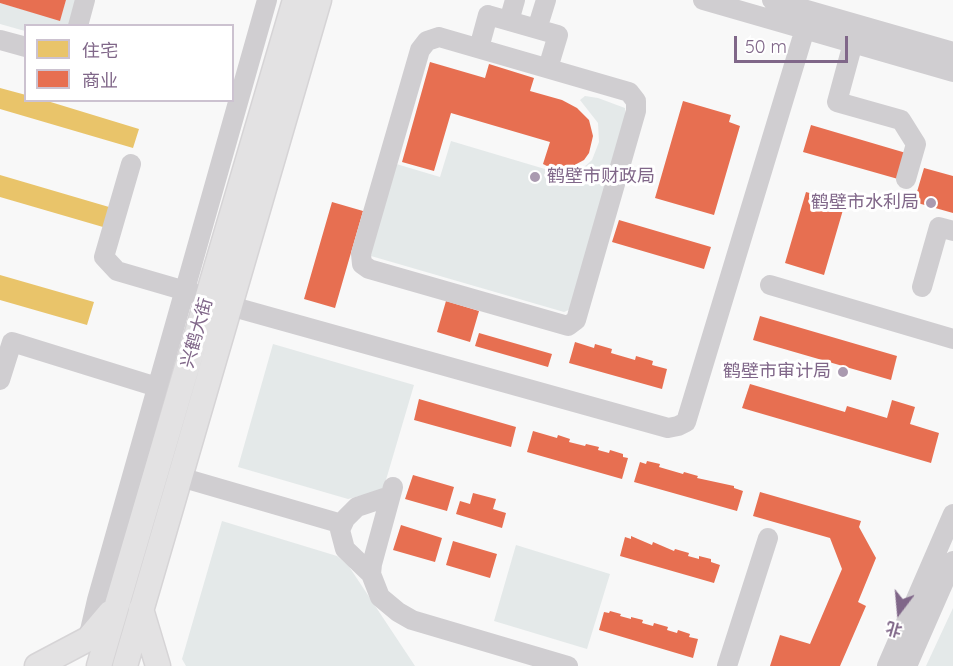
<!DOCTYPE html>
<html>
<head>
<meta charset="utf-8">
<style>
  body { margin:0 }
  #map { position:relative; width:953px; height:666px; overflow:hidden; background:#f8f8f8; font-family:Quicksand,"Noto Sans SC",sans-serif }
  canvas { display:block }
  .legend { position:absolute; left:24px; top:24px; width:210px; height:78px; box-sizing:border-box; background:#fff; border:2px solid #ccc2d0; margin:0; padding:8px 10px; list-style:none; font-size:18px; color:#806789 }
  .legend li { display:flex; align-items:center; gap:12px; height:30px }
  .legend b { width:30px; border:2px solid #ccc2d0 }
  .north { position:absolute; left:869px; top:582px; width:60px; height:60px; -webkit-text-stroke:4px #fff; paint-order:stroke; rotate:196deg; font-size:16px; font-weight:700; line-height:24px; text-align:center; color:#806789 }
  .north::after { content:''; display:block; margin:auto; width:21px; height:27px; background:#806789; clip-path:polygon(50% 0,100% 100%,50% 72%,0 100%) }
  .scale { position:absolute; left:734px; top:36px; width:114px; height:27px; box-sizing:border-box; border:3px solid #806789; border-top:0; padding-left:8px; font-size:18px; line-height:21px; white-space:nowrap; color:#806789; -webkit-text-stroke:4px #fff; paint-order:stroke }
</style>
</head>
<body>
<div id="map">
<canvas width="953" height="666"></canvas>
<ul class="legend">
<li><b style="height:16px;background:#e9c46a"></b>住宅</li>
<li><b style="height:16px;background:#e76f51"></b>商业</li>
</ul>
<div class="north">北</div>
<div class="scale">50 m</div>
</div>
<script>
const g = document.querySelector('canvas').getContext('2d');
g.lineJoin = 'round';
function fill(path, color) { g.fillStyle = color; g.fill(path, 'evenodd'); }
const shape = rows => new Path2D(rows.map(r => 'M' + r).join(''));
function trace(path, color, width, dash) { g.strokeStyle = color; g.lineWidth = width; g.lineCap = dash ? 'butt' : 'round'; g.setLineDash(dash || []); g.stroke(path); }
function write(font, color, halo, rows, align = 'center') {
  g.font = font + ' Quicksand,"Noto Sans SC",sans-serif'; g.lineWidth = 6; g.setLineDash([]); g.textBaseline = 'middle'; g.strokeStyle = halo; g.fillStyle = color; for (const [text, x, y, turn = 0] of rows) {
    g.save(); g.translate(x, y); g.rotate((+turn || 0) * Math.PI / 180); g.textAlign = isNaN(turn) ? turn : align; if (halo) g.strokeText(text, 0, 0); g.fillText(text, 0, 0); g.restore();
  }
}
fill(shape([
  [66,0,76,0,69,25,26,26,25,31,0,24,0,3,60,20],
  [585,96,598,98,625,108,626,119,571,309,564,312,371,256,369,252,393,163,440,177,451,141,565,175,583,168,592,160,599,142,598,123,580,100],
  [273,344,414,385,383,490,348,499,238,467],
  [222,521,337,556,348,565,415,666,186,666,182,659],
  [516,545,610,574,587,649,494,621],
  [953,608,953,666,926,666]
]), '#e4e9e9');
fill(shape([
  [0,88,26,95,26,100,44,100,139,129,133,148,0,109],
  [0,175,109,207,103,227,0,197],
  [0,275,94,302,87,325,0,300]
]), '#e9c46a');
fill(shape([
  [0,0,66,0,60,21,0,3],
  [430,62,485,78,489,64,534,78,530,91,562,100,577,108,589,120,593,136,589,153,584,160,569,168,551,168,543,164,550,142,451,113,434,171,402,162],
  [683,101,731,115,729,122,740,126,714,215,655,198],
  [811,125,906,153,898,179,803,152],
  [924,168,953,176,953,213,914,202],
  [806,192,845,203,824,275,785,263],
  [332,202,363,211,335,308,304,299],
  [619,220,711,247,704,269,612,242],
  [446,301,479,311,470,342,437,332],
  [760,316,897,356,891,380,753,340],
  [479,333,552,354,548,367,475,346],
  [575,342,594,348,595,344,612,349,611,353,635,360,636,356,653,361,652,365,667,369,662,389,569,363],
  [750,384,845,412,847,406,887,418,892,400,915,407,910,424,939,433,931,463,742,408],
  [419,399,516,427,511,447,414,420],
  [533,431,557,438,558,435,570,439,569,442,585,446,586,444,599,447,598,450,609,453,610,450,623,454,623,457,628,458,622,479,527,452],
  [647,461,660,464,659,467,683,474,684,472,698,476,697,478,734,486,734,488,743,491,737,511,634,482,640,462,646,464],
  [413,475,454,487,447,511,405,499],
  [760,492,861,521,859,527,876,558,858,602,866,606,840,666,770,666,780,635,810,644,842,569,830,538,753,516],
  [473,493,496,499,493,509,506,513,502,528,456,514,460,501,470,504],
  [401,525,442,538,435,562,393,550],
  [631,536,652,545,653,542,674,551,675,549,689,553,688,556,699,559,699,556,711,559,711,562,720,565,714,583,620,556,625,537,631,539],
  [453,541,497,554,490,578,446,565],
  [610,611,621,614,620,616,631,619,631,617,643,620,642,623,653,626,654,623,668,627,667,630,677,633,678,630,690,634,689,637,698,639,693,658,599,630,604,612,609,613]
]), '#e76f51');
const major = shape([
  [141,609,158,666],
  [37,666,88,639,110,613],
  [99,666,295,0],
  [125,666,319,0]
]);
trace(major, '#d6d4d6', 27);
trace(shape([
  [703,0,953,72],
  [772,0,953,52],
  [509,21,515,0],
  [78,26,85,0],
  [537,29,546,0],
  [439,37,629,92,636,101,636,111,576,320,568,326,369,269,362,264,361,254,420,50,427,41,439,37],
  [0,40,26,47],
  [853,43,837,102,901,120,916,144,906,179],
  [479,48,488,15,558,35,548,68],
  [131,164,104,257,117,271,196,294],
  [770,285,953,339],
  [922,287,939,227,953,231],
  [230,306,668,428,678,426,686,422,805,29],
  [0,380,12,342,157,387],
  [180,477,342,524],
  [393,487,372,564,371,574,380,597,398,612,412,620,568,666],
  [371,574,345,549,340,530,345,519,357,507,390,496],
  [88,639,97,600,267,0],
  [727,666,768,538],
  [887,666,953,514],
  [907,666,953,561]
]), '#d0ced1', 20);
trace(major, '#e3e2e3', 24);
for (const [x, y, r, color] of [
  [535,177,6,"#aa9ab0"],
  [931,203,6,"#aa9ab0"],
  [843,372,6,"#aa9ab0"]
]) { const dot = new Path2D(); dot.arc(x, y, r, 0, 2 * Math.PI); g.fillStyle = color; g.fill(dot); trace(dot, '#fff', 2); }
write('18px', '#806789', '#fff', [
  ["鹤壁市财政局",547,177,"left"],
  ["鹤壁市水利局",919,203],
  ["鹤壁市审计局",831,372]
], 'right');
write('18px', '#806789', '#fff', [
  ["兴鹤大街",197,333,-74]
]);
</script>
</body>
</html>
